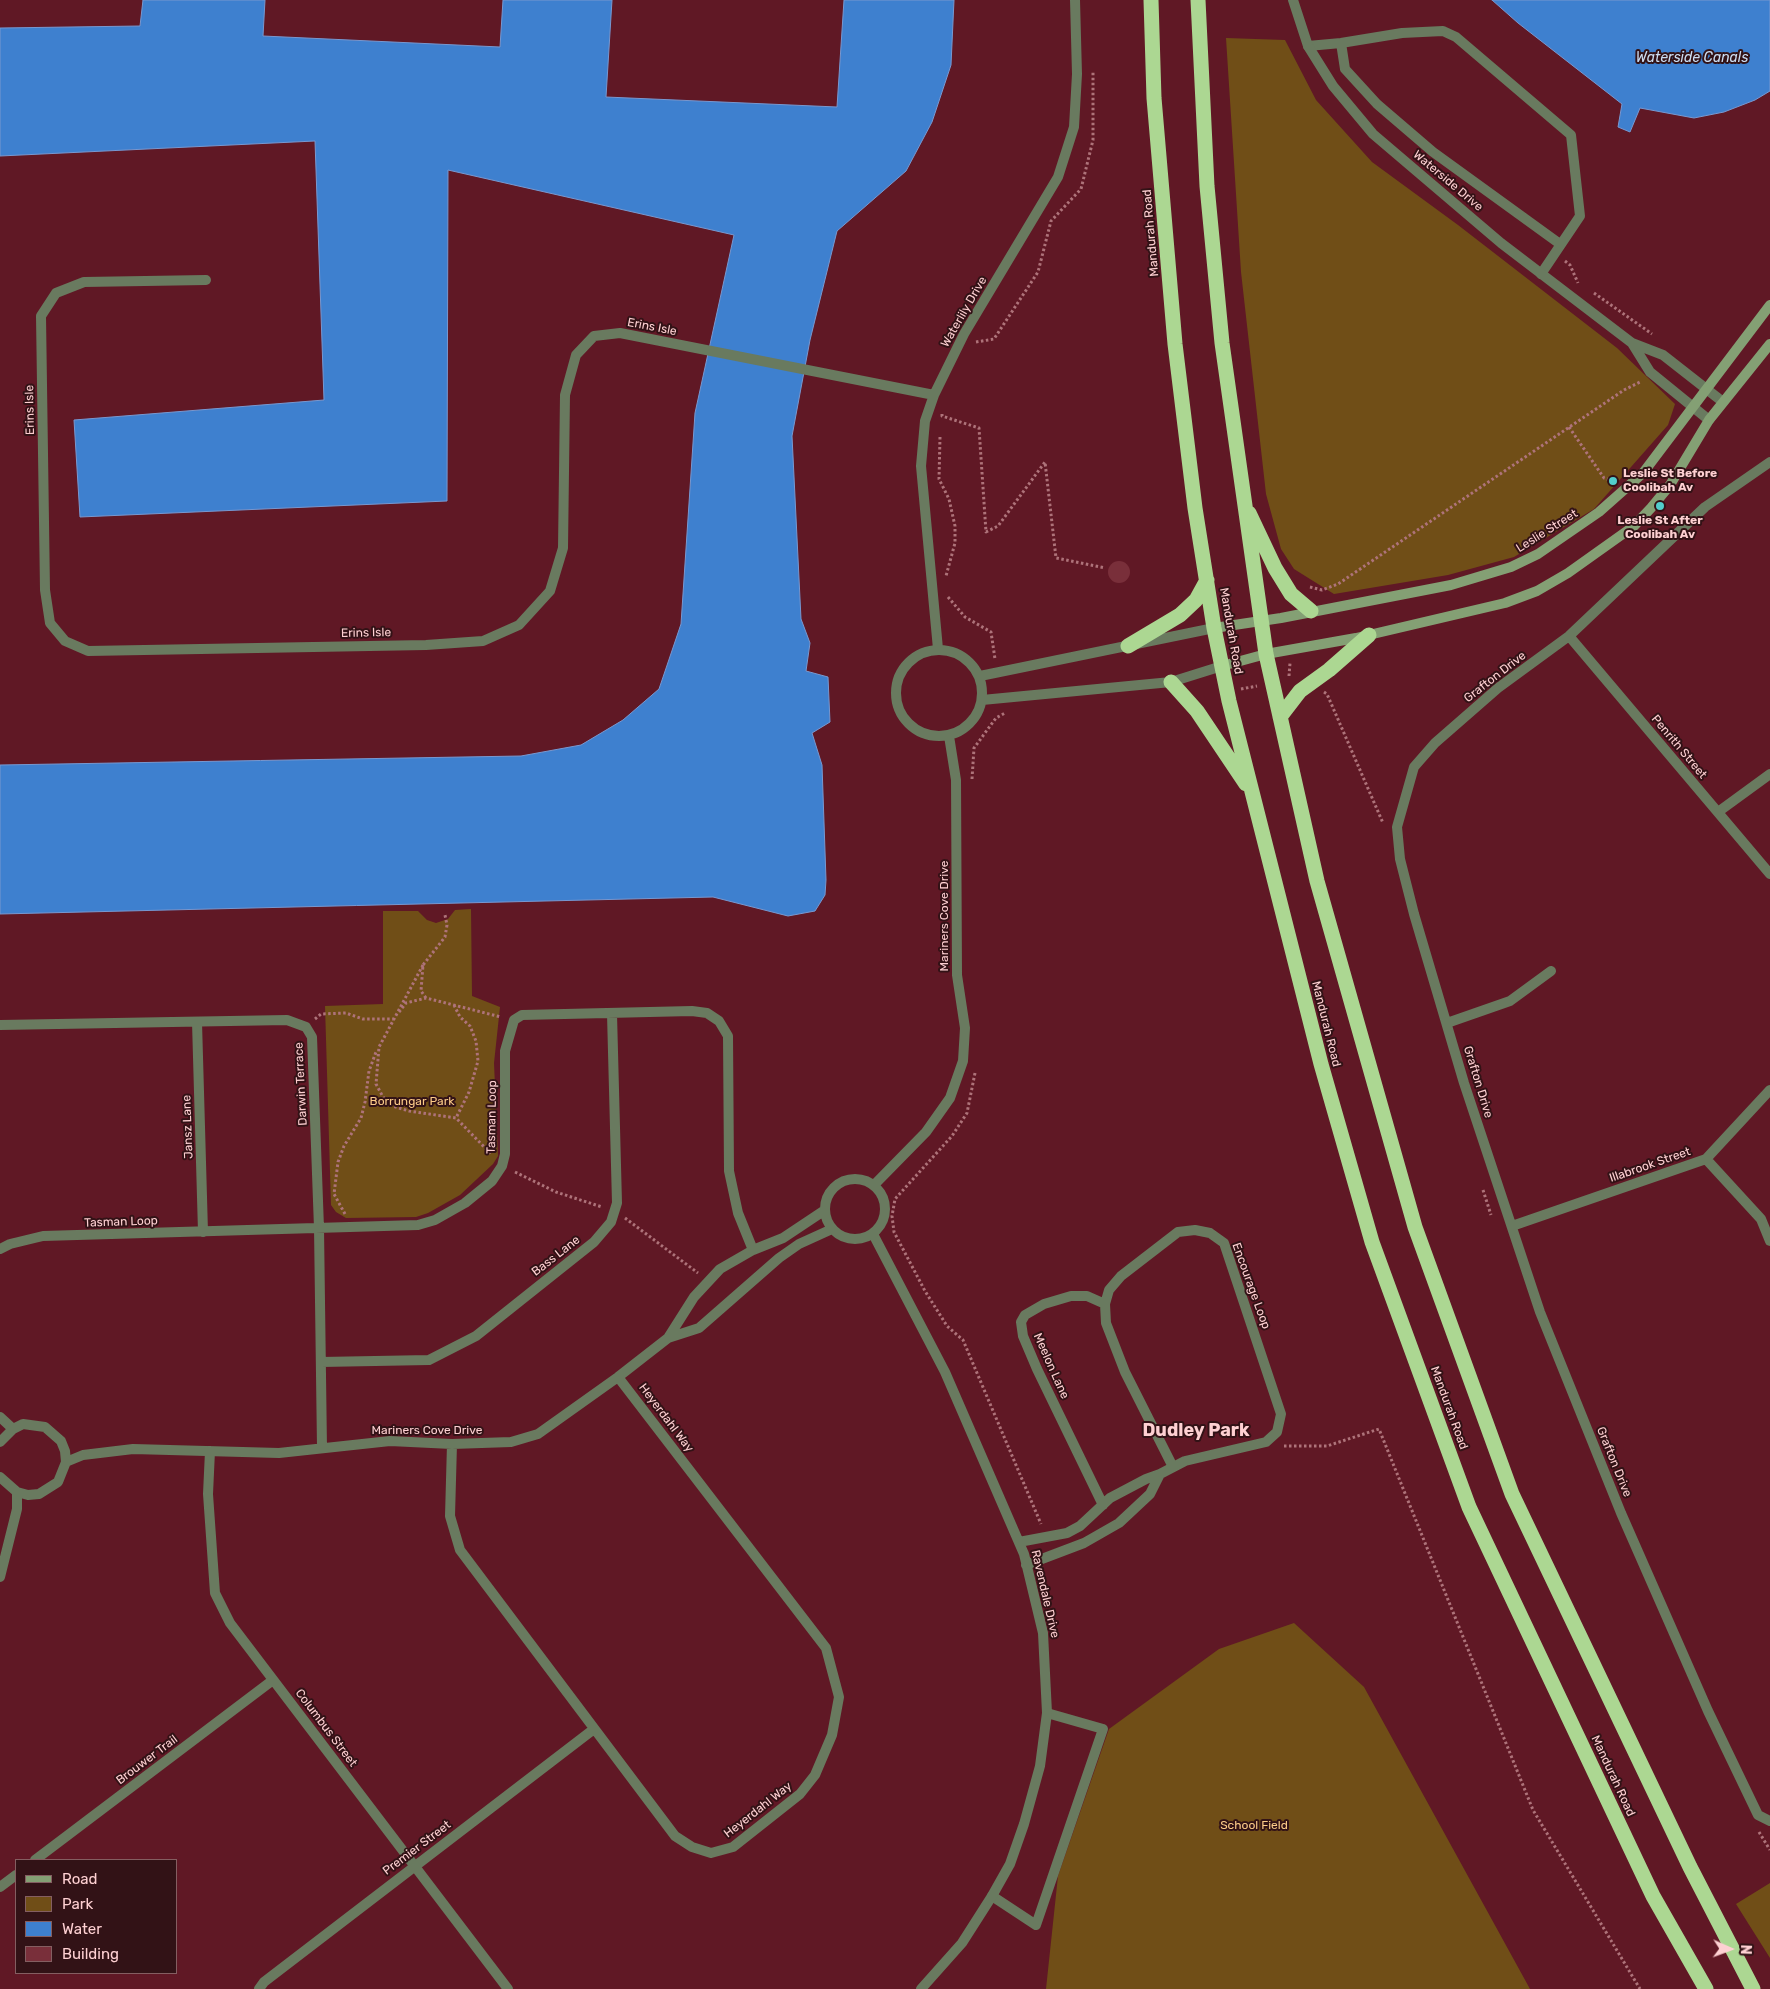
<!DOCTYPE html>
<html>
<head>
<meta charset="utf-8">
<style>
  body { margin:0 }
  #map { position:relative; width:1770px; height:1989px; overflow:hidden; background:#601825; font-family:Rubik,sans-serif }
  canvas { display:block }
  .legend { position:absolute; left:15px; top:1859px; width:162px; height:115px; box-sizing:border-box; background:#321216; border:1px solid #845e61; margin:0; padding:6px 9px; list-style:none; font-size:15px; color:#fed0d2 }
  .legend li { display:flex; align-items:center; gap:10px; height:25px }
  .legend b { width:25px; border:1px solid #845e61 }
  .north { position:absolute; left:1705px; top:1924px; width:50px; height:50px; -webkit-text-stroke:4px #321216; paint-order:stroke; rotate:92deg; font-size:14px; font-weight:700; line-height:20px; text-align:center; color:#fed0d2 }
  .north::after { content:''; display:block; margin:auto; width:18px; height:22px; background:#fed0d2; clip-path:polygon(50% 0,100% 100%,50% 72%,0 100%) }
</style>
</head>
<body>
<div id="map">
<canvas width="1770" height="1989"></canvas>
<ul class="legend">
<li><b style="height:6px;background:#84a074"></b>Road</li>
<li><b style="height:14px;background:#704e17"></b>Park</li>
<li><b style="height:14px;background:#3e80cf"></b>Water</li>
<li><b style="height:14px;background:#792f3a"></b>Building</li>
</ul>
<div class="north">N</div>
</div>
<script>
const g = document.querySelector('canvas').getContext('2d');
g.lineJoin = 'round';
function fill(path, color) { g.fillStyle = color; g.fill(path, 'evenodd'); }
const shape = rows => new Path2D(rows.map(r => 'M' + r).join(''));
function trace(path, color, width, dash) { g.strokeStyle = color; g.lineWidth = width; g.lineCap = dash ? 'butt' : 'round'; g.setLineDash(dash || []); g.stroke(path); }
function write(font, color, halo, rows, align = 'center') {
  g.font = font + ' Rubik,sans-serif'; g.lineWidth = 4; g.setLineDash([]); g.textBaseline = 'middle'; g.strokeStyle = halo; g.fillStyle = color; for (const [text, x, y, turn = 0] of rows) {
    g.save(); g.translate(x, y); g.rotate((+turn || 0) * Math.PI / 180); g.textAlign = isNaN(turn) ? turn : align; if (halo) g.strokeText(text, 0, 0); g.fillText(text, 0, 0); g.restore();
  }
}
fill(shape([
  [1226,38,1285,40,1316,100,1372,162,1458,225,1617,348,1675,404,1668,425,1594,509,1514,557,1448,575,1334,594,1294,569,1281,549,1266,494,1241,272],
  [471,909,472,996,500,1007,494,1063,498,1156,493,1164,460,1195,428,1213,416,1217,346,1218,336,1212,331,1205,325,1006,383,1004,383,911,418,911,427,920,436,923,448,919,455,910],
  [1294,1623,1364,1687,1530,1989,1046,1989,1058,1876,1109,1729,1219,1649],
  [1770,1883,1770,1958,1736,1904]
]), '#704e17');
const water = shape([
  [143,0,265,0,263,36,500,47,503,0,612,0,606,97,837,107,844,0,954,0,951,65,932,122,906,171,837,231,810,340,792,436,801,619,810,643,806,671,828,677,830,722,812,733,822,765,826,880,825,895,815,911,788,916,713,897,0,914,0,765,521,756,581,745,623,720,659,689,681,624,695,413,734,235,448,170,447,501,80,517,74,420,324,400,315,141,0,156,0,28,140,26,143,0],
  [1492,0,1770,0,1770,91,1755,100,1724,112,1694,118,1640,108,1630,132,1618,127,1622,104,1518,23,1492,0]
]);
fill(water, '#3e80cf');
trace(water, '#7898d0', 1);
fill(shape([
  '1108 572a11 11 0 1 1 22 0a11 11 0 1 1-22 0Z'
]), '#792f3a');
trace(shape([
  [1565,261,1570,265,1578,283],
  [1594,293,1652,334],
  [976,342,994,339,1038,272,1051,221,1081,189,1093,140,1093,71],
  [942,414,942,416,979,428,986,532,998,526,1045,462,1056,558,1105,568],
  [1569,427,1604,478,1613,481],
  [940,437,939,479,949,499,955,526,955,543,946,576],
  [1310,587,1322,590,1338,584,1624,390,1640,382],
  [948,597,965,617,991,632,995,659],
  [1289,676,1290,663],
  [1241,689,1257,686],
  [1324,692,1327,694,1383,823],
  [972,779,974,748,996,718,1005,713],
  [423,965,379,1047,376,1084,383,1097,392,1106,409,1111,456,1118,492,1155],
  [426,998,421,991,423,965,445,937,447,925,445,915],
  [454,1005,460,1017,470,1026,476,1041,478,1061,469,1092,456,1118],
  [399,1012,406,1003,426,998,501,1017],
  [315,1019,321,1014,346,1013,363,1019,394,1019],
  [975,1073,967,1113,952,1136,895,1199,892,1216,894,1232,925,1291,947,1326,963,1340,1041,1524],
  [515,1172,556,1192,602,1207],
  [1483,1190,1491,1215],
  [345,1214,334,1194,338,1162,344,1146,361,1118,365,1102,369,1071,376,1052],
  [625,1218,698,1273],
  [1284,1446,1327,1446,1379,1429,1533,1810,1640,1989],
  [1759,1832,1770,1850]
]), '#ae737a', 3, [2.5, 2.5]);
trace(shape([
  [1341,43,1345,69,1377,104,1433,152,1560,244],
  [1308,46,1341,43,1402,33,1443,31,1456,37,1571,135,1580,216,1541,274],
  [992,1896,1036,1925,1103,1729,1047,1713]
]), '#697a5f', 10);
trace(shape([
  [1293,0,1308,46,1333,86,1373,134,1501,243,1632,343,1663,355,1723,402],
  [206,280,84,282,56,293,41,316,45,590,50,623,65,641,88,651,426,645,483,641,519,625,550,591,563,548,565,395,576,355,594,336,620,333,934,395],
  [1632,343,1650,372,1709,420],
  [1770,462,1705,507,1569,636,1498,688,1435,743,1414,767,1397,827,1400,859,1414,914,1464,1083,1540,1312,1621,1513,1708,1711,1758,1815,1770,1821],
  [1569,636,1770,874],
  [938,649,921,466,925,421,934,395,964,334,1058,177,1074,127,1077,74,1075,0],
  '896 693a43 43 0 1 1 86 0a43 43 0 1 1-86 0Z',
  [980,676,1214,628],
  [982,700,1171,682,1222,666],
  [1718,812,1770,774],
  [197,1022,203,1232],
  [1447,1023,1510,1001,1551,971],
  [0,1025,287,1020,306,1027,312,1037,319,1228,322,1448],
  [1706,1159,1761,1219,1770,1241],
  '825 1209a30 30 0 1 1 60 0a30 30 0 1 1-60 0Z',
  [875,1184,926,1132,950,1098,963,1061,965,1028,957,975,956,780,949,736],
  [1512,1226,1706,1159,1770,1090],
  [873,1234,945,1372,1024,1554,1043,1633,1047,1713,1040,1766,1024,1824,1010,1864,992,1896,962,1943,921,1989],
  [0,1249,10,1244,43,1236,418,1225,435,1220,465,1203,492,1181,502,1166,505,1154,505,1051,514,1020,522,1015,692,1011,707,1013,719,1021,728,1036,729,1171,738,1213,753,1250],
  [668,1338,694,1297,720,1269,753,1250,783,1238,825,1210],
  [321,1362,429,1360,476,1336,594,1242,611,1222,617,1203,612,1014],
  [0,1417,13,1429],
  [0,1442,13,1429,23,1424,45,1427,61,1441,65,1451,66,1462,58,1482,39,1494,28,1495,17,1492,0,1477],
  [452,1444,450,1516,460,1550,675,1836,692,1847,711,1853,733,1847,800,1794,815,1775,832,1735,839,1697,826,1648,618,1377],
  [210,1451,208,1494,215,1593,230,1623,508,1989],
  [66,1462,83,1455,133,1449,279,1453,390,1441,452,1444,511,1442,538,1434,618,1377,668,1338,699,1328,779,1258,799,1244,832,1229],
  [1103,1505,1037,1369,1023,1336,1021,1322,1025,1315,1044,1304,1071,1296,1087,1296,1105,1304],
  [1019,1542,1067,1533,1080,1526,1110,1498,1146,1479,1160,1474,1185,1461,1266,1442,1277,1432,1281,1414,1224,1243,1210,1233,1195,1230,1178,1232,1121,1276,1109,1290,1105,1304,1106,1323,1125,1372,1173,1467],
  [1026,1565,1084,1543,1119,1523,1150,1494,1160,1474],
  [0,1577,17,1509,17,1492],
  [35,1860,273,1680],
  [0,1887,16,1875],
  [259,1989,264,1982,594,1729]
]), '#697a5f', 10);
trace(shape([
  [1214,628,1281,618,1451,585,1511,567,1538,554,1599,512,1643,473,1770,305],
  [1222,666,1266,654,1356,638,1505,603,1537,591,1568,573,1634,526,1651,508,1670,485,1709,420,1770,344]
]), '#84a074', 10);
trace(shape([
  [1151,0,1154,98,1175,344,1195,508,1214,628,1229,701,1321,1064,1372,1242,1469,1507,1653,1896,1706,1989],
  [1198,0,1207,186,1222,343,1266,654,1317,881,1415,1227,1512,1494,1690,1867,1753,1989],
  [1249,513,1275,568,1291,594,1311,611],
  [1128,646,1180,615,1196,600,1207,580],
  [1171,682,1197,711,1246,784],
  [1280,717,1300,691,1329,670,1369,635]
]), '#acd792', 15);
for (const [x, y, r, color] of [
  [1613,481,5,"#52cdcc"],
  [1660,506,5,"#52cdcc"]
]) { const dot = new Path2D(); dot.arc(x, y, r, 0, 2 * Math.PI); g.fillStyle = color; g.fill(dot); trace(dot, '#321216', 2); }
write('12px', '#fed0d2', '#321216', [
  ["Waterside Drive",1448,181,40],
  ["Mandurah Road",1151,233,-95],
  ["Waterlily Drive",964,312,-60],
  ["Erins Isle",652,327,11],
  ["Erins Isle",30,410,-91],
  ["Leslie Street",1547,531,-32],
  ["Mandurah Road",1231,631,80],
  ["Erins Isle",366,633,-1],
  ["Grafton Drive",1495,677,-38],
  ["Penrith Street",1679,747,50],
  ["Mariners Cove Drive",945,916,-90],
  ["Mandurah Road",1326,1024,76],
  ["Grafton Drive",1478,1082,73],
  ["Darwin Terrace",301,1084,-93],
  ["Tasman Loop",492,1117,-89],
  ["Jansz Lane",188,1127,-92],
  ["Illabrook Street",1650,1165,-19],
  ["Tasman Loop",121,1222,-2],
  ["Bass Lane",556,1256,-38],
  ["Encourage Loop",1251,1286,70],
  ["Meelon Lane",1051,1366,66],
  ["Mandurah Road",1449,1408,70],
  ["Heyerdahl Way",666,1418,53],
  ["Mariners Cove Drive",427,1431],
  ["Grafton Drive",1614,1462,68],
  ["Ravendale Drive",1045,1594,77],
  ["Columbus Street",326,1728,53],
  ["Brouwer Trail",147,1760,-37],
  ["Mandurah Road",1613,1776,65],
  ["Heyerdahl Way",758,1810,-38],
  ["Premier Street",417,1848,-37]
]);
write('bold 12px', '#fed0d2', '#321216', [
  ["Leslie St Before",1623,474],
  ["Coolibah Av",1623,488],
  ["Leslie St After",1660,521,"center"],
  ["Coolibah Av",1660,535,"center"]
], 'left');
write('12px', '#fccb88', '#321216', [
  ["Borrungar Park",412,1102],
  ["School Field",1254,1826]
]);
write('italic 14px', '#ccddf2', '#321216', [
  ["Waterside Canals",1692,58]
]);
write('bold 18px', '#fed0d2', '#321216', [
  ["Dudley Park",1196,1431]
]);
</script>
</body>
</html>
